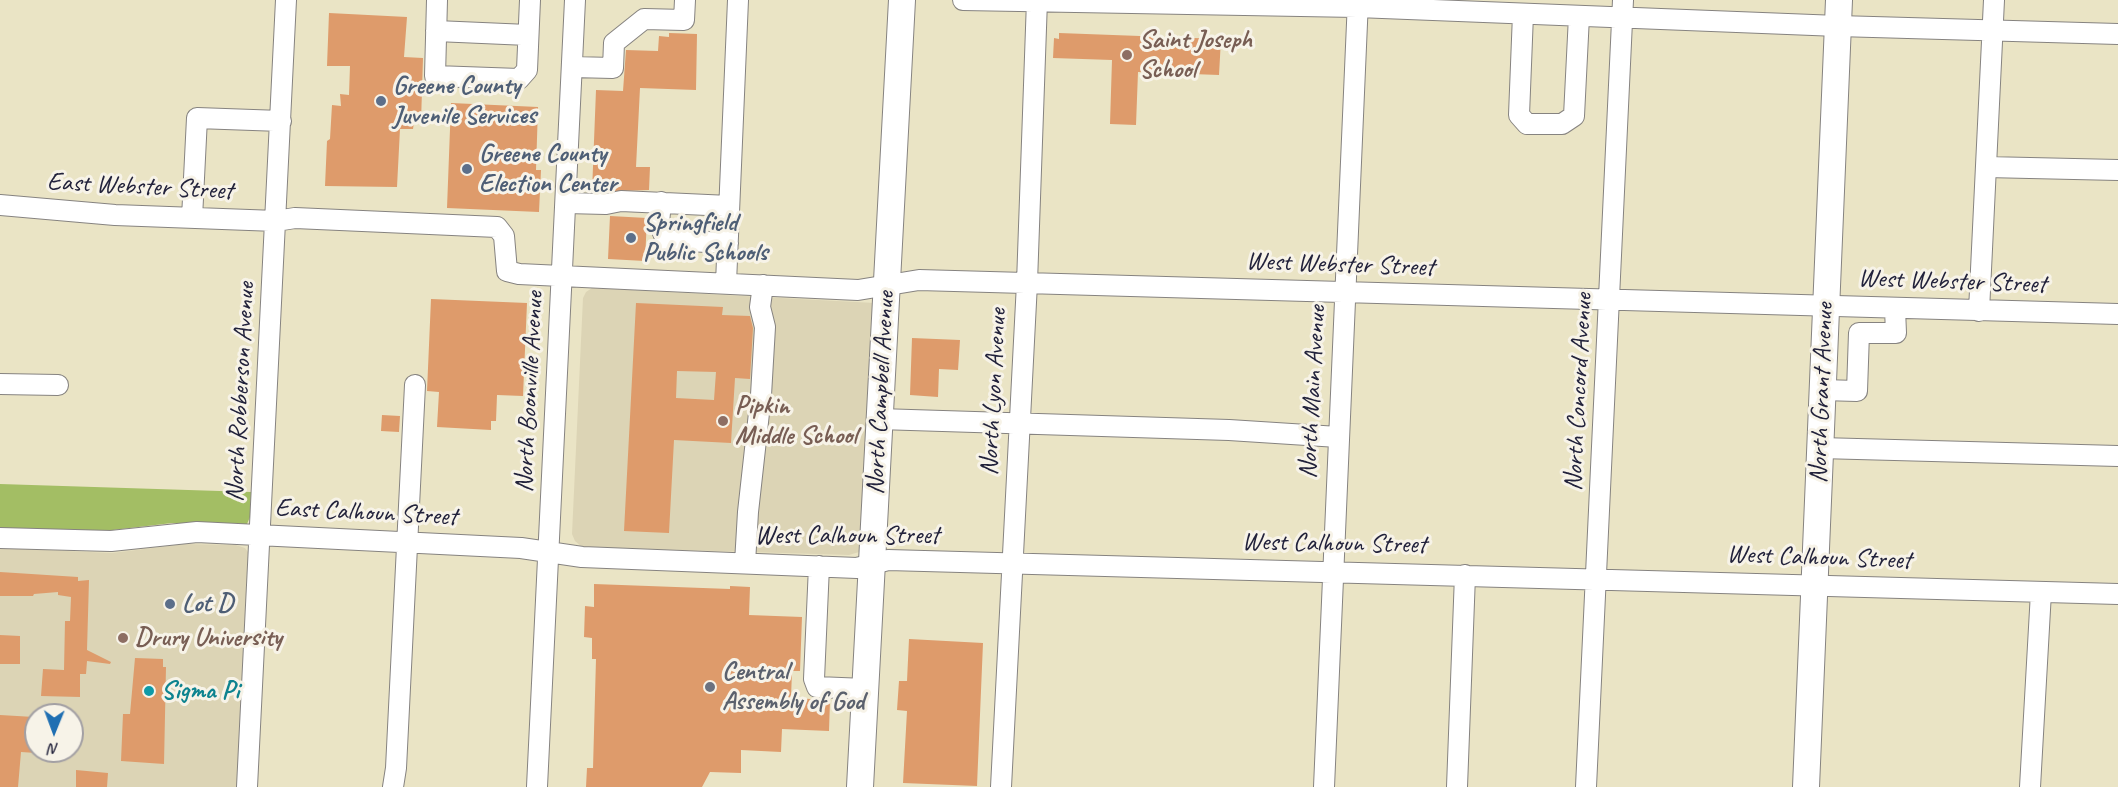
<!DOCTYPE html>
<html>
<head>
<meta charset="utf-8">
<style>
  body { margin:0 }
  #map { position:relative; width:2118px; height:787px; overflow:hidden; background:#eae4c5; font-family:Caveat,sans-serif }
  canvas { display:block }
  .north { position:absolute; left:24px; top:703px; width:60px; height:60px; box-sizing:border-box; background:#f7f3e8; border:2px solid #a29fa3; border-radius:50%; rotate:181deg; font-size:16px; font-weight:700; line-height:24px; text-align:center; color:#22223b }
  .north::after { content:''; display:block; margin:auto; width:21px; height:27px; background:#1f6fb2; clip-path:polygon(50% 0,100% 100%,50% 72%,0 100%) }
</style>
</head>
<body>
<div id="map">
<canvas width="2118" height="787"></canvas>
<div class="north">N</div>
</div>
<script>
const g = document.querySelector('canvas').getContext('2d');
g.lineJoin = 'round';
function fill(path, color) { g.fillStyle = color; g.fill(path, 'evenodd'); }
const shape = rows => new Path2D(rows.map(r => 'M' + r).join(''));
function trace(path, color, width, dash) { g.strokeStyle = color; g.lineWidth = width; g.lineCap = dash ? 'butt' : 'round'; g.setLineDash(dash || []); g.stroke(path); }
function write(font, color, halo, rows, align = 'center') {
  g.font = font + ' Caveat,sans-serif'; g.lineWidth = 6; g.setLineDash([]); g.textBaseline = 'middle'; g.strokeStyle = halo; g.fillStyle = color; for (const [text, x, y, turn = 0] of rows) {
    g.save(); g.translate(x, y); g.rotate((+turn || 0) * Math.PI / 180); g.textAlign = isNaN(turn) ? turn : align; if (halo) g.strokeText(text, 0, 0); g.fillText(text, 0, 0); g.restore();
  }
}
fill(shape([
  [592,288,875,303,863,545,859,552,849,555,582,547,575,541,572,534,583,298,586,292],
  [185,544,236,545,245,548,248,552,237,787,0,787,0,548,112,553],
  [36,715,72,715,72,751,36,751]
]), '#dcd4b5');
fill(shape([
  [0,484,251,492,250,517,247,524,242,526,172,523,96,532,0,528]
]), '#a3be64');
fill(shape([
  [329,13,407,17,404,57,423,58,421,122,414,122,413,129,400,129,397,187,325,186,327,141,330,139,332,105,341,106,340,94,349,95,350,66,327,66],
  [669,33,697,34,696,90,640,88,636,167,650,167,649,190,592,192,596,90,623,91,626,50,658,51,659,36,669,37],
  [1059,33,1221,39,1219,75,1138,72,1136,125,1110,124,1112,60,1053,58,1054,38,1059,39],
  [451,103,538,107,536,170,541,170,539,212,447,208],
  [610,216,647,218,645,261,608,259],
  [431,299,527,303,523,396,497,395,496,421,491,421,491,430,437,427,439,392,427,391],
  [636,303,723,307,722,315,750,316,753,328,750,379,735,378,731,443,674,440,669,533,624,531],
  [677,371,716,372,714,400,676,398],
  [912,338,960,340,958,370,939,369,938,397,910,395],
  [382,415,400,416,399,432,381,431],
  [0,572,78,577,78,581,89,580,87,650,111,662,110,664,87,661,86,674,80,674,80,697,41,696,43,669,64,670,65,621,70,621,71,597,58,595,58,592,34,594,33,596,0,596],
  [594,584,730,589,730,586,750,587,749,615,802,617,800,671,792,671,791,698,830,700,829,731,782,729,781,752,741,750,741,773,710,772,702,787,586,787,587,768,593,768,596,659,592,659,592,638,584,637,585,606,594,607],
  [0,635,20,636,20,664,0,664],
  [909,639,983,643,977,786,903,783,907,711,897,710,899,681,907,681],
  [135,658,163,659,163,667,166,667,164,764,121,761,123,714,130,714],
  [0,715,34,717,34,722,36,722,36,753,21,752,18,787,0,787],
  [76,770,108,773,107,787,76,787]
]), '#de9b6b');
const minor = shape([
  [437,0,435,76,519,79,527,70,530,0],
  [963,0,1357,7,1838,26,2118,34],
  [1523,14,1519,115,1527,124,1562,124,1574,116,1579,16],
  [436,31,528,35],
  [572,67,613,68,614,43,644,19,684,20,685,0],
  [1986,167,2118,170],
  [661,202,659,223,666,240,728,243],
  [566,203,606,204,621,201,729,206],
  [0,205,115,215,276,221,295,218,497,227,504,236,507,271,519,274,858,290,919,280,2118,314],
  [192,218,197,118,281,121],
  [726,283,738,0],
  [1979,311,1994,0],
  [0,384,58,385],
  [1822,390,1857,391,1859,333,1896,333,1895,309],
  [879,419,1229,430,1338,437],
  [1820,448,2118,456],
  [0,538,111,541,197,532,521,548,582,557,857,568,888,560,2118,594],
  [745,563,748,512,761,395,765,327,760,307,763,285],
  [819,566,814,679,817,687,865,689],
  [247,787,286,0],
  [393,787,396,768,415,385],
  [537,787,575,0],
  [1001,787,1027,283,1037,0],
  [1324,787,1358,0],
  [1457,787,1465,575],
  [1586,787,1623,0],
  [2030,787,2041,592]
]);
const major = shape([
  [860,787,902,0],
  [1806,787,1839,0]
]);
trace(minor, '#868380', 22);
trace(major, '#868380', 28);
trace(minor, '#fff', 20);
trace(major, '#fff', 26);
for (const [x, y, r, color] of [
  [1127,55,6,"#8d6e63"],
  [381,101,6,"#5c6f8a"],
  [467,169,6,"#5c6f8a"],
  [631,238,6,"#5c6f8a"],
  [723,421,6,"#8d6e63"],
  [170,604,6,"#5c6f8a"],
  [123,638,6,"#8d6e63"],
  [710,687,6,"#6b7280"],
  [149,691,6,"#0f9aa8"]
]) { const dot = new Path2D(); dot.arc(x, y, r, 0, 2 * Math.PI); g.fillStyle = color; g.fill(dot); trace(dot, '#f7f3e8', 2); }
write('bold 26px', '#785e54', '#f7f3e8', [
  ["Saint Joseph",1139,40],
  ["School",1139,70],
  ["Pipkin",735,406],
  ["Middle School",735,436],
  ["Drury University",135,638]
], 'left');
write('bold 26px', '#4e5e75', '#f7f3e8', [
  ["Greene County",393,86],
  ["Juvenile Services",393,116],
  ["Greene County",479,154],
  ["Election Center",479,184],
  ["Springfield",643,223],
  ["Public Schools",643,253],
  ["Lot D",182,604]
], 'left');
write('26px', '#22223b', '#f7f3e8', [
  ["East Webster Street",140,187,3],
  ["West Webster Street",1340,265,2],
  ["West Webster Street",1952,282,2],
  ["North Robberson Avenue",241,392,-87],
  ["North Boonville Avenue",530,392,-87],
  ["North Lyon Avenue",994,392,-87],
  ["North Main Avenue",1313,392,-87],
  ["North Concord Avenue",1579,392,-87],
  ["North Campbell Avenue",881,393,-87],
  ["North Grant Avenue",1822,393,-88],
  ["East Calhoun Street",366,513,3],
  ["West Calhoun Street",847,536],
  ["West Calhoun Street",1334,544,1],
  ["West Calhoun Street",1819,558,2]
]);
write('bold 26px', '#5b616d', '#f7f3e8', [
  ["Central",722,672],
  ["Assembly of God",722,702]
], 'left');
write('bold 26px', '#0d838f', '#f7f3e8', [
  ["Sigma Pi",161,691]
], 'left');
</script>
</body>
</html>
